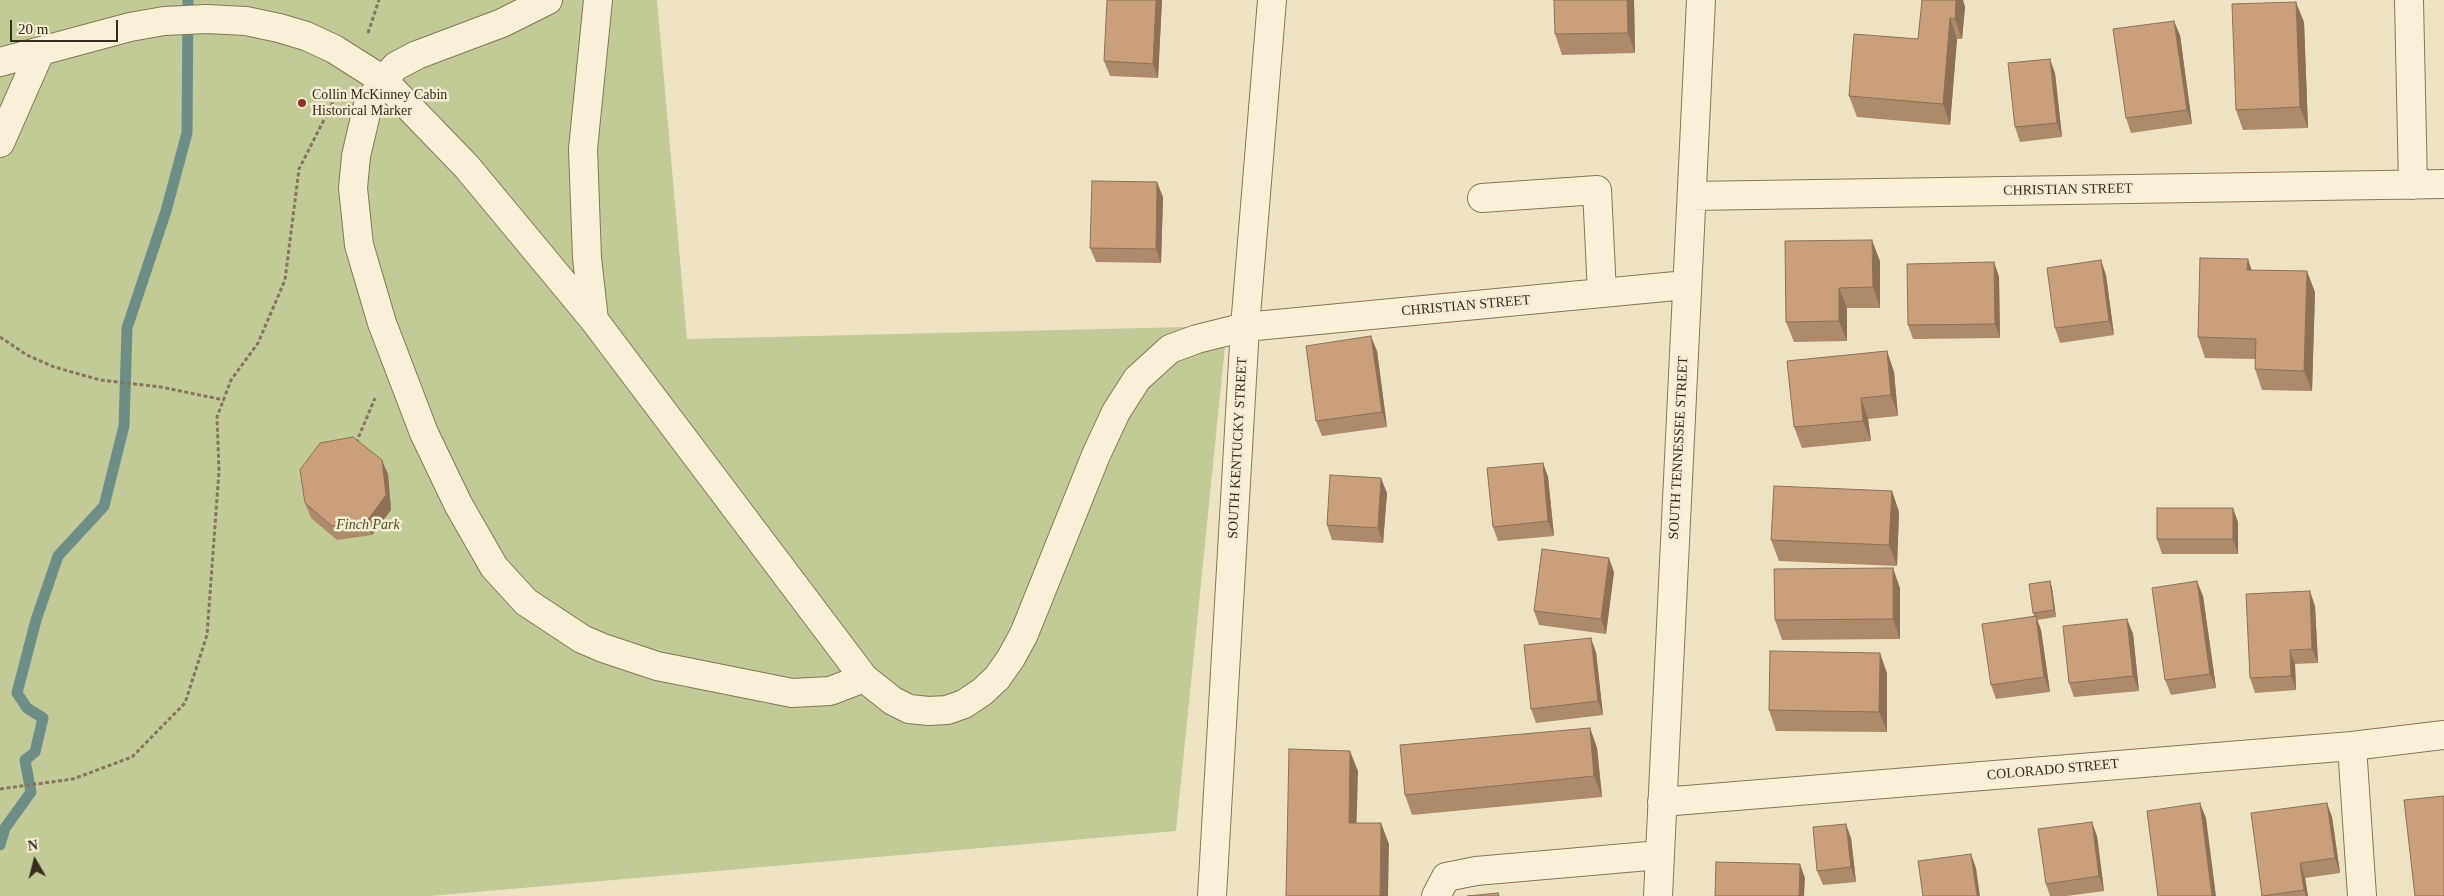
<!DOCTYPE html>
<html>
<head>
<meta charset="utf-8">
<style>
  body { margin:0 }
  #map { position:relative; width:2444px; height:896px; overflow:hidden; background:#ede3c4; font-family:Georgia,serif }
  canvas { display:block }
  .north { position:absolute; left:10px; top:836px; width:50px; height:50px; -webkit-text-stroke:4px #f4ecd4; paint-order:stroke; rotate:352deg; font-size:14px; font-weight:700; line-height:20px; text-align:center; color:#372c1f }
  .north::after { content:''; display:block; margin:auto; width:18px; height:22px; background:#372c1f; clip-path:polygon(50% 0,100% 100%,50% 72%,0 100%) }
  .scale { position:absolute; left:10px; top:20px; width:108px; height:22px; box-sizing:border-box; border:2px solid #372c1f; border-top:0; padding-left:6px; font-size:15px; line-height:18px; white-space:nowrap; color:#372c1f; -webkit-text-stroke:4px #f4ecd4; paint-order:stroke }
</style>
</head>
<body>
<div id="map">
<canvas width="2444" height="896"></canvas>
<div class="north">N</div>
<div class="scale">20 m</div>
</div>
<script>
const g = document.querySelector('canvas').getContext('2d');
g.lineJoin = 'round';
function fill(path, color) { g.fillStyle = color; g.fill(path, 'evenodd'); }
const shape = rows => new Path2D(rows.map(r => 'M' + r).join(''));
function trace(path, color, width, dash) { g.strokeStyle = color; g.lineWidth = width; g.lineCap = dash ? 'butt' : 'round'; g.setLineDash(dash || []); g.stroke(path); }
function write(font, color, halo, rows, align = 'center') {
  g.font = font + ' Georgia,serif'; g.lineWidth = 5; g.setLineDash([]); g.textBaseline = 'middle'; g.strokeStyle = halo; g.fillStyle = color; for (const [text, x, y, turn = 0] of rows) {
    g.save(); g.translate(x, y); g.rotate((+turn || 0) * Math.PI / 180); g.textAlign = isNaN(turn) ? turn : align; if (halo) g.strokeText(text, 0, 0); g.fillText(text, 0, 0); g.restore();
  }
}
fill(shape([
  [0,0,657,0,687,339,1227,326,1176,831,430,896,0,896]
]), '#c2ca98');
trace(shape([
  [0,845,5,828,31,792,25,760,35,752,43,718,27,708,17,693,36,620,58,556,104,506,124,426,127,328,166,211,187,133,188,0]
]), '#6d8e87', 11);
const minor = shape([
  [548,0,502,23,417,55,396,66,383,80,368,105,356,156,353,188,359,245,382,323,424,433,458,504,494,567,526,602,582,639,603,648,657,666,792,693,830,691,864,678],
  [2409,0,2413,185],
  [0,62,130,27,164,21,206,19,246,21,279,28,306,36,334,49,383,80,467,167,594,320,864,678,893,701,909,709,929,711,947,710,964,704,982,692,997,678,1011,658,1024,634,1096,455,1116,412,1137,379,1170,349,1197,339,1245,327,1686,285],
  [0,143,40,52],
  [1692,196,2444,184],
  [1482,198,1597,190,1602,293],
  [594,320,587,258,583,149,598,0],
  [2352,746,2362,896],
  [1662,802,2352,746,2444,735],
  [1212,896,1245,327,1272,0],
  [1436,896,1446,877,1476,871,1660,855],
  [1658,896,1701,0]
]);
trace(minor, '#87755b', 30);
trace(shape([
  [368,33,379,0],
  [0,337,27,355,54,367,100,380,161,387,224,400],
  [356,443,375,398],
  [0,789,73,779,132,757,185,703,207,635,219,471,217,417,231,380,258,343,285,280,299,169,334,100]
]), '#87755b', 3, [4, 2.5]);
trace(minor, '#f8f0d7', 28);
fill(shape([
  [1162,0,1158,78,1110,76,1104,61],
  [1634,0,1635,53,1562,55,1555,34],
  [1922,0,1963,0,1965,7,1962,39,1957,39,1950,125,1857,117,1849,96,1918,39],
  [2304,22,2308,128,2243,130,2236,110],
  [2180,35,2192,124,2131,133,2126,118],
  [2055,73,2062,137,2020,142,2015,127],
  [1163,197,1161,263,1096,262,1090,248],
  [1880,261,1880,308,1847,308,1847,341,1794,342,1786,322],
  [1994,262,1999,277,2000,338,1913,339,1908,325],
  [2252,270,2315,292,2312,391,2262,390,2255,369,2255,359,2205,358,2198,337],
  [2106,275,2114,335,2060,343,2055,328],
  [1377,351,1387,427,1322,436,1316,421],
  [1887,351,1894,372,1898,416,1868,419,1871,441,1802,448,1794,427],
  [1543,463,1548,477,1554,536,1498,541,1493,527],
  [388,474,391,510,372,535,337,540,311,518,305,503],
  [1892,491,1899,512,1897,566,1779,561,1771,540],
  [1387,493,1383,543,1332,540,1327,525],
  [2238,522,2238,554,2162,554,2157,539],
  [1614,572,1606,634,1539,625,1534,611],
  [2050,581,2052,588,2056,617,2037,620,2041,630,2050,692,1996,699,1991,685,2034,616,2033,613],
  [1900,588,1900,639,1782,640,1775,620],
  [2203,596,2216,688,2171,695,2165,680],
  [2315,606,2318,663,2295,664,2296,690,2255,693,2250,678],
  [2127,619,2133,634,2139,691,2074,697,2069,683],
  [1596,652,1603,715,1536,723,1531,709],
  [1887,673,1887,732,1776,731,1769,710],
  [1590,728,1597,748,1602,797,1412,815,1405,795],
  [2251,813,2332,817,2340,873,2305,878,2308,896,2263,896],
  [2097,836,2104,891,2067,896,2050,896,2046,884],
  [1851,838,1856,882,1823,885,1817,871]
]), '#ad8a6a');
fill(shape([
  [1156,0,1162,0,1158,78,1153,64],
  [1627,0,1634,0,1635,53,1628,33],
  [1956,0,1963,0,1965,7,1962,39,1955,19],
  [2296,2,2304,22,2308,128,2300,107],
  [1950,18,1957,39,1950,125,1943,104],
  [2174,21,2180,35,2192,124,2187,110],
  [2050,59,2055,73,2062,137,2057,123],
  [1157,182,1163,197,1161,263,1156,249],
  [1872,240,1880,261,1880,308,1873,287],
  [2248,259,2255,280,2247,270],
  [2101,260,2106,275,2114,335,2109,321],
  [1994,262,1999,277,2000,338,1995,324],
  [2307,271,2315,292,2312,391,2304,371],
  [1839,288,1847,308,1847,341,1839,321],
  [1371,336,1377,351,1387,427,1382,412],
  [1887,351,1894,372,1898,416,1891,395],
  [1861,398,1868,419,1871,441,1863,421],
  [382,460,388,474,391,510,372,535,367,521],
  [1543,463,1548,477,1554,536,1548,521],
  [1381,478,1387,493,1383,543,1378,528],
  [1892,491,1899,512,1897,566,1889,545],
  [2233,508,2238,522,2238,554,2233,539],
  [1609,558,1614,572,1606,634,1601,619],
  [1893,568,1900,588,1900,639,1893,619],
  [2050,581,2052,588,2056,617,2054,610],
  [2197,581,2203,596,2216,688,2210,674],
  [2310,591,2315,606,2318,663,2312,649],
  [2036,616,2041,630,2050,692,2044,677],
  [2127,619,2133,634,2139,691,2133,676],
  [1591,638,1596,652,1603,715,1598,701],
  [2290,650,2295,664,2296,690,2291,676],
  [1880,653,1887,673,1887,732,1879,712],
  [1590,728,1597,748,1602,797,1594,776],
  [1350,751,1358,771,1356,844,1349,823],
  [2200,803,2206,818,2216,896,2212,896],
  [2327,803,2332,817,2340,873,2335,858],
  [2092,822,2097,836,2104,891,2099,876],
  [1381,823,1389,844,1388,896,1380,896],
  [1846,824,1851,838,1856,882,1851,867],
  [1971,854,1976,868,1980,896,1977,896],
  [2300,863,2305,878,2308,896,2306,896,2304,890],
  [1800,864,1805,878,1804,896,1799,896]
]), '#8d7056');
const building = shape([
  [1107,0,1156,0,1153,64,1104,61,1107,0],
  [1554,0,1627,0,1628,33,1555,34,1554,0],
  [1922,0,1956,0,1955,19,1950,18,1943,104,1849,96,1854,34,1918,39,1922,0],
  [2296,2,2300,107,2236,110,2232,4,2296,2],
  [2174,21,2187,110,2126,118,2113,29,2174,21],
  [2050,59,2057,123,2015,127,2008,63,2050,59],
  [1092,181,1157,182,1156,249,1090,248,1092,181],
  [1872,240,1873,287,1839,288,1839,321,1786,322,1785,241,1872,240],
  [2200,258,2248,259,2247,270,2307,271,2304,371,2255,369,2256,339,2198,337,2200,258],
  [2101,260,2109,321,2055,328,2047,268,2101,260],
  [1994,262,1995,324,1908,325,1907,264,1994,262],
  [1371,336,1382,412,1316,421,1306,346,1371,336],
  [1887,351,1891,395,1861,398,1863,421,1794,427,1787,361,1887,351],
  [353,437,382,460,386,495,367,521,332,526,305,503,300,470,320,443,353,437],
  [1543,463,1548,521,1493,527,1487,468,1543,463],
  [1330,475,1381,478,1378,528,1327,525,1330,475],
  [1774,486,1892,491,1889,545,1771,540,1774,486],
  [2157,508,2233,508,2233,539,2157,539,2157,508],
  [1542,549,1609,558,1601,619,1534,611,1542,549],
  [1893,568,1893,619,1775,620,1774,569,1893,568],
  [2050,581,2054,610,2033,613,2029,584,2050,581],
  [2197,581,2210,674,2165,680,2152,588,2197,581],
  [2310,591,2312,649,2290,650,2291,676,2250,678,2246,594,2310,591],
  [2036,616,2044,677,1991,685,1982,624,2036,616],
  [2127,619,2133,676,2069,683,2063,626,2127,619],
  [1591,638,1598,701,1531,709,1524,645,1591,638],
  [1770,651,1880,653,1879,712,1769,710,1770,651],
  [1590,728,1594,776,1405,795,1400,745,1590,728],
  [1289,749,1350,751,1349,823,1381,823,1380,896,1286,896,1289,749],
  [2444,796,2444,896,2415,896,2404,800,2444,796],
  [2200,803,2212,896,2158,896,2147,811,2200,803],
  [2327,803,2335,858,2300,863,2304,890,2262,896,2251,813,2327,803],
  [2092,822,2099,876,2046,884,2038,829,2092,822],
  [1846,824,1851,867,1817,871,1813,827,1846,824],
  [1971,854,1977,896,1923,896,1918,861,1971,854],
  [1716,862,1800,864,1799,896,1715,896,1716,862],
  [1498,893,1499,896,1467,896,1498,893]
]);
fill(building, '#c9a07b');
trace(building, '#8d7056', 1);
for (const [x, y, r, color] of [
  [302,103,5,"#93322d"]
]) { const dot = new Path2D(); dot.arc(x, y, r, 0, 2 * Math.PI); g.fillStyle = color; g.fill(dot); trace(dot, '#f4ecd4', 2); }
write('14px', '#372c1f', '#f4ecd4', [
  ["Collin McKinney Cabin",312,95],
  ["Historical Marker",312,111]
], 'left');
write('14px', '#372c1f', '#f4ecd4', [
  ["CHRISTIAN STREET",2068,190,-1],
  ["CHRISTIAN STREET",1466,306,-5],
  ["SOUTH KENTUCKY STREET",1238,448,-87],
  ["SOUTH TENNESSEE STREET",1679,448,-87],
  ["COLORADO STREET",2053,770,-5]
]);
write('italic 14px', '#455326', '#f4ecd4', [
  ["Finch Park",368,525]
]);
</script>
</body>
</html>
